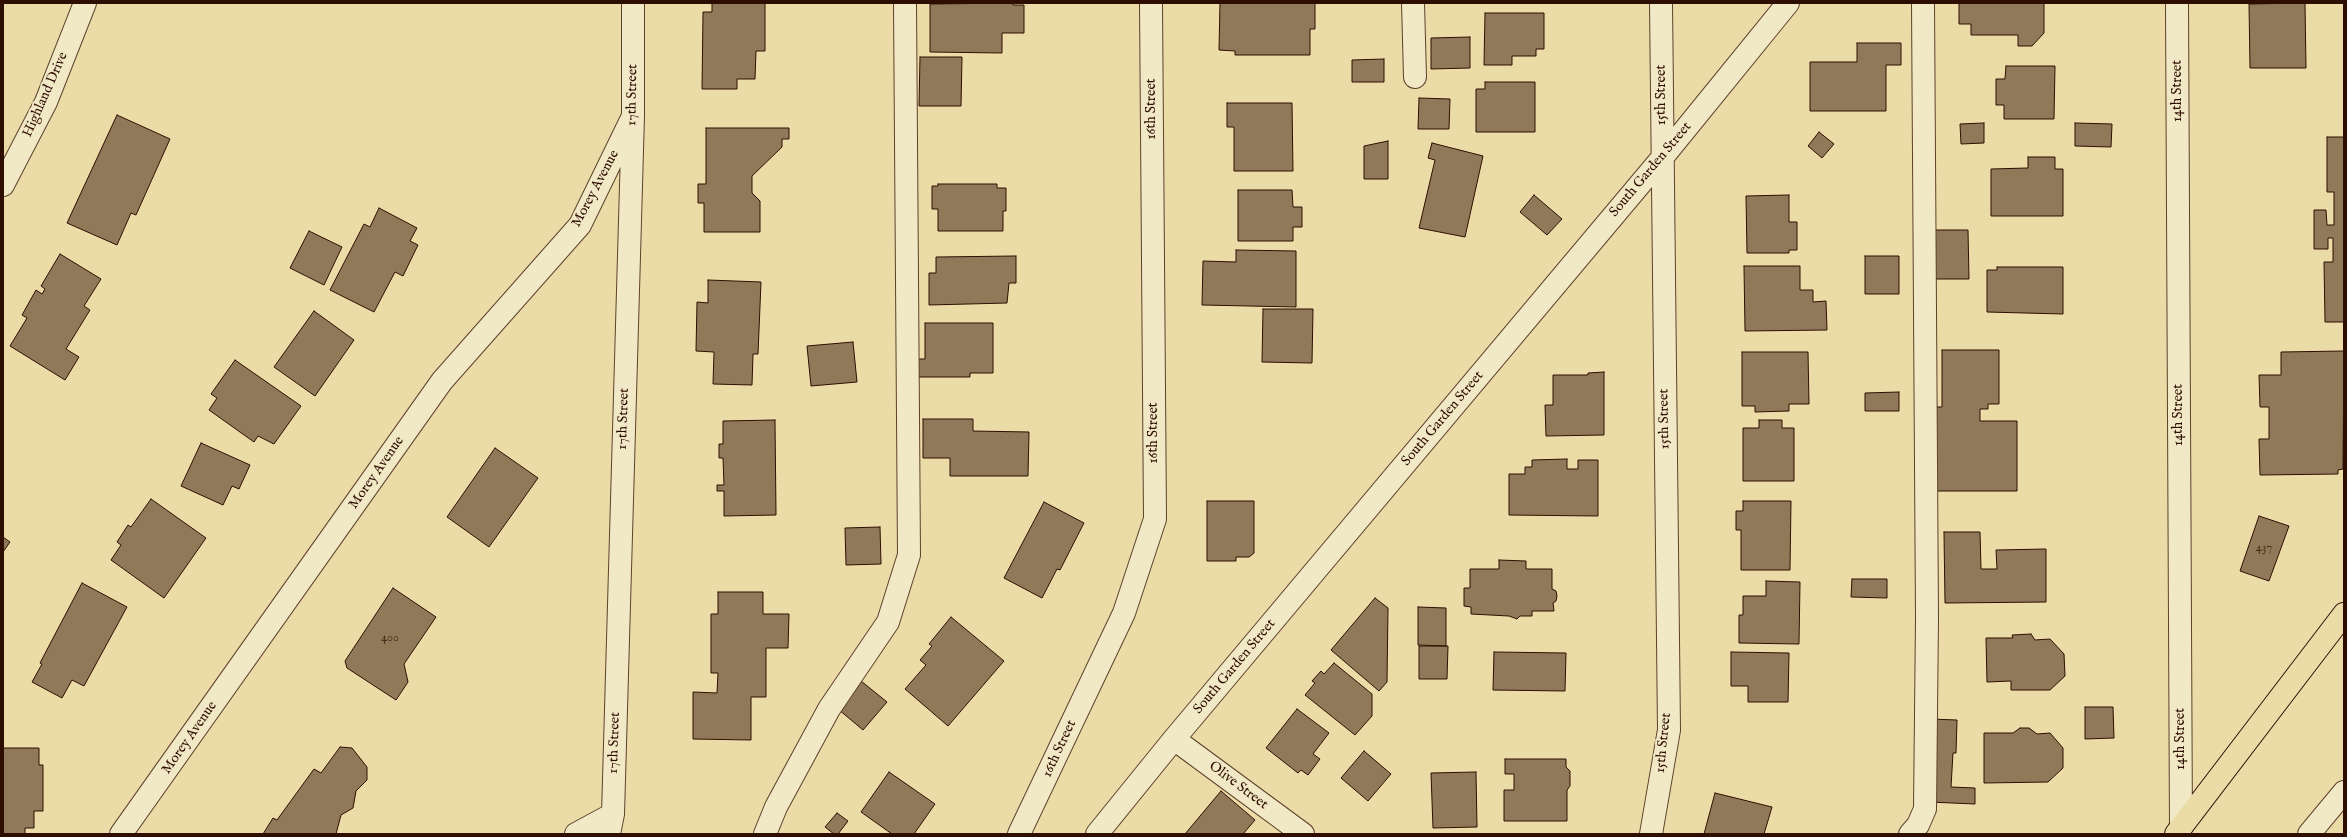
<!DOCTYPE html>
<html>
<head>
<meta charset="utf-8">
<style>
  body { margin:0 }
  #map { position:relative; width:2347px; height:837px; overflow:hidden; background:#eadba7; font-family:"IM FELL English",serif }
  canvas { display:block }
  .frame { position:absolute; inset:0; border:4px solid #2f0e02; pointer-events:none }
</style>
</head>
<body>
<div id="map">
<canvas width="2347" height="837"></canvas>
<div class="frame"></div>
</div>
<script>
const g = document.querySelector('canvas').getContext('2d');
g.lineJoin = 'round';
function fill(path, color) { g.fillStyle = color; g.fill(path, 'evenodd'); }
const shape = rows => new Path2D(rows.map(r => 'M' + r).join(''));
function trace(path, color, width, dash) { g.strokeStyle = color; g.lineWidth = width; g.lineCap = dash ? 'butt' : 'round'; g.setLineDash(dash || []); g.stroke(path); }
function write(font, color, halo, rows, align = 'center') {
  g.font = font + ' "IM FELL English",serif'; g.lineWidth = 4; g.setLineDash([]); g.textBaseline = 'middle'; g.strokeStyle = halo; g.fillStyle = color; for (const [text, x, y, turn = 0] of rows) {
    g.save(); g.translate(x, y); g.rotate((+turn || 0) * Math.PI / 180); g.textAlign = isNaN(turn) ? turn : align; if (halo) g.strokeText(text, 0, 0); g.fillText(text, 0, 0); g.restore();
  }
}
const building = shape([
  [712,3,765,3,765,51,756,51,755,79,737,79,737,89,702,89,703,12,712,12,712,3],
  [1013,3,1013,5,1024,5,1024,33,1002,33,1002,53,930,52,930,4,1013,3],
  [1220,3,1315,3,1315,29,1310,29,1310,55,1235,55,1235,51,1219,50,1220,3],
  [1959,3,2044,3,2044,33,2032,46,2018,46,2018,35,1971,35,1971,24,1959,24,1959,3],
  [2305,3,2306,68,2250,68,2249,4,2305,3],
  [1485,13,1544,13,1544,49,1536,49,1536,56,1512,56,1512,65,1484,65,1485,13],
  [1470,37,1470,68,1431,69,1431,38,1470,37],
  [1857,43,1901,43,1901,65,1886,65,1886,111,1810,111,1810,62,1857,62,1857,43],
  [920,57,962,57,961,106,919,106,920,57],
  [1384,59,1384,82,1352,82,1352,60,1384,59],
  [2006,66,2055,66,2054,119,2004,119,2004,105,1996,105,1996,79,2005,79,2006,66],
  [1485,82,1535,82,1535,132,1476,132,1476,89,1485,89,1485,82],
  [1419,98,1450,99,1449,129,1418,129,1419,98],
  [1227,103,1292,103,1293,171,1234,171,1234,127,1227,127,1227,103],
  [117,115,170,139,136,215,131,213,117,245,67,223,117,115],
  [1984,123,1984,143,1961,144,1960,124,1984,123],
  [2075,123,2112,124,2111,147,2075,146,2075,123],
  [706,128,789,128,789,139,782,139,782,147,752,176,752,193,760,201,760,232,704,232,704,203,698,203,698,184,706,184,706,128],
  [1819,132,1834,144,1822,158,1808,146,1819,132],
  [2327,137,2344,137,2344,322,2325,322,2324,262,2333,262,2333,238,2328,238,2328,249,2314,249,2314,210,2326,210,2327,225,2334,225,2334,192,2327,192,2327,137],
  [1388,141,1388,179,1364,179,1364,146,1388,141],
  [1432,143,1483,156,1465,237,1419,228,1435,160,1428,158,1432,143],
  [2028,157,2055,157,2055,169,2063,169,2063,216,1991,216,1991,169,2028,168,2028,157],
  [938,184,997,184,997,188,1006,188,1006,211,1003,211,1003,231,938,231,938,209,932,209,932,186,938,186,938,184],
  [1238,190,1292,190,1293,207,1302,207,1302,227,1293,227,1293,241,1238,241,1238,190],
  [1534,195,1562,219,1547,235,1520,212,1534,195],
  [1789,195,1789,222,1797,222,1797,250,1789,250,1789,253,1747,253,1746,196,1789,195],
  [379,208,417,228,410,241,418,245,403,276,395,272,374,312,330,290,364,224,370,227,379,208],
  [1931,230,1968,230,1969,279,1931,279,1931,230],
  [309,231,342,247,324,285,290,268,309,231],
  [1236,250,1296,251,1296,307,1202,305,1203,261,1236,262,1236,250],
  [60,254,101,279,84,306,90,310,66,349,79,357,65,380,10,346,27,318,22,315,36,290,42,294,45,289,41,286,60,254],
  [1016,256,1016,283,1009,283,1007,303,929,305,929,273,936,273,936,257,1016,256],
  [1865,256,1899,256,1899,294,1865,294,1865,256],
  [1744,266,1800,266,1800,290,1813,290,1813,302,1826,301,1827,330,1745,331,1744,266],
  [1997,267,2063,267,2063,314,1987,312,1987,270,1997,270,1997,267],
  [708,280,761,282,758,354,753,354,752,385,713,384,714,352,696,351,697,302,708,303,708,280],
  [1263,309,1313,309,1312,363,1262,362,1263,309],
  [314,311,354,340,315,396,274,367,314,311],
  [925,323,993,323,993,373,970,373,970,377,918,377,918,359,925,359,925,323],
  [853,342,857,382,811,386,807,346,853,342],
  [1942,350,1999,350,1999,404,1988,404,1988,409,1980,409,1980,421,2017,421,2017,491,1933,491,1935,407,1942,407,1942,350],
  [2344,351,2343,469,2338,470,2338,474,2260,475,2259,439,2269,439,2269,407,2260,407,2259,375,2281,375,2281,352,2344,351],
  [1742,352,1808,352,1809,404,1789,404,1789,411,1755,412,1755,406,1742,406,1742,352],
  [235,360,301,406,274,444,258,436,254,442,209,410,217,398,211,394,235,360],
  [1604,372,1604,435,1546,436,1545,405,1553,405,1553,375,1588,375,1588,373,1604,372],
  [1899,392,1899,411,1865,411,1865,393,1899,392],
  [923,419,973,419,973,431,1029,432,1028,476,950,476,950,458,923,458,923,419],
  [775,420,776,515,724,516,724,491,717,491,717,485,724,485,723,458,719,458,719,444,723,444,723,421,775,420],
  [1759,420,1782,420,1782,428,1794,428,1794,481,1743,481,1743,428,1759,428,1759,420],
  [201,443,250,465,239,489,232,486,223,505,181,486,201,443],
  [495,448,538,478,489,547,447,517,495,448],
  [1567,459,1567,469,1578,469,1578,460,1598,460,1598,516,1509,515,1509,474,1525,474,1525,467,1532,467,1532,460,1567,459],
  [151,499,206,538,164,598,111,560,121,545,117,542,128,525,131,527,151,499],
  [1207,501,1254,501,1254,553,1249,557,1236,557,1236,561,1207,561,1207,501],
  [1743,501,1791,501,1790,570,1741,570,1741,530,1736,530,1736,511,1743,511,1743,501],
  [1044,502,1084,523,1060,570,1057,569,1042,598,1004,578,1044,502],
  [2259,516,2289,526,2269,581,2240,571,2259,516],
  [880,527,881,564,846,565,845,528,880,527],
  [1944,532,1980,532,1981,569,1997,569,1996,550,2046,549,2046,602,1945,603,1944,532],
  [3,537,10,542,3,552,3,537],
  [1499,560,1526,561,1526,569,1552,569,1552,589,1556,591,1557,596,1556,601,1553,603,1554,611,1532,611,1532,616,1520,616,1517,619,1509,616,1471,614,1471,607,1464,606,1464,588,1470,588,1470,569,1499,569,1499,560],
  [1852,579,1887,579,1887,598,1851,597,1852,579],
  [1766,581,1800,582,1799,644,1739,643,1739,615,1743,615,1743,596,1766,596,1766,581],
  [82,583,127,607,84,686,72,680,62,698,32,682,42,664,40,663,82,583],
  [393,588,436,617,404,664,408,682,396,700,347,668,345,661,393,588],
  [718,592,763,592,763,614,789,614,788,648,766,648,766,697,751,697,751,740,693,739,693,692,717,693,718,673,711,673,711,614,718,614,718,592],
  [1375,598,1388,608,1387,682,1379,691,1331,650,1375,598],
  [1418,607,1446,608,1446,646,1418,645,1418,607],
  [951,617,1004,661,948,726,905,689,926,665,920,660,932,646,929,644,951,617],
  [2031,634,2035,640,2050,639,2064,654,2065,676,2050,690,2011,690,2011,681,1987,682,1986,638,2013,638,2012,635,2031,634],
  [1419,646,1448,646,1447,679,1419,679,1419,646],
  [1494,652,1566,653,1565,691,1493,690,1494,652],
  [1731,652,1789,653,1788,702,1748,702,1748,686,1731,686,1731,652],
  [1334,663,1372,694,1372,716,1355,735,1305,695,1315,683,1312,681,1321,671,1324,674,1334,663],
  [861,681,887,702,863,730,838,709,861,681],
  [2085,707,2113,707,2114,738,2085,739,2085,707],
  [1297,709,1329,733,1313,754,1320,759,1308,775,1301,770,1298,773,1266,748,1297,709],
  [1930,719,1957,720,1956,753,1953,753,1951,787,1975,788,1975,804,1929,802,1930,719],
  [2020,728,2029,728,2037,734,2050,733,2063,748,2063,768,2048,782,1984,783,1984,733,2013,733,2020,728],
  [340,747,352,748,367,767,367,780,356,791,353,808,341,815,336,834,263,834,273,818,277,820,314,769,321,773,340,747],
  [3,748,39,748,39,765,43,765,43,811,34,811,34,828,25,828,25,834,3,834,3,748],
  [1364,751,1391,774,1368,801,1341,778,1364,751],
  [1505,759,1566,759,1566,767,1570,771,1570,786,1567,790,1567,821,1504,821,1504,790,1514,790,1514,774,1505,774,1505,759],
  [889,772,935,804,914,834,892,834,861,812,889,772],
  [1476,772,1477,827,1433,828,1431,773,1476,772],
  [1221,791,1255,820,1243,834,1185,834,1221,791],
  [1715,793,1772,807,1764,834,1704,834,1715,793],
  [837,813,848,821,838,834,834,834,825,827,837,813]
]);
fill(building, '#907958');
trace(building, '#2f0e02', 1);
const minor = shape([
  [1413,3,1415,77],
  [2177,3,2181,828],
  [3,185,46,102,85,3],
  [1174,739,1303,834],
  [121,834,442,381,580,225,633,116],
  [576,834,613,814],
  [609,834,613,814,633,116,633,3],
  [765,834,776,807,829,709,888,622,909,555,905,3],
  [1019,834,1124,613,1155,519,1151,3],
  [1097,834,1174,739,1662,158,1788,3],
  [1651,834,1669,730,1661,3],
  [1910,834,1918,825,1925,809,1927,618,1923,3],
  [2309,834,2344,792]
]);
const major = shape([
  [2176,834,2344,614]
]);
trace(minor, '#5e412b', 24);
trace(major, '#2f0e02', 24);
trace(minor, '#f1e8c6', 22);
trace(major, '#eadba7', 22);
write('12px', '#472918', null, [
  ["437",2264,549],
  ["400",390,639]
]);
write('14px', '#2f0e02', '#f1e8c6', [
  ["14th Street",2178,91,-90],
  ["Highland Drive",46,95,-66],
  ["17th Street",633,95,-89],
  ["15th Street",1662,95,-90],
  ["16th Street",1152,109,-90],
  ["South Garden Street",1651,170,-50],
  ["Morey Avenue",596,189,-62],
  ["14th Street",2179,415,-90],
  ["17th Street",624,419,-88],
  ["South Garden Street",1443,419,-50],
  ["15th Street",1665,419,-91],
  ["16th Street",1154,433,-90],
  ["Morey Avenue",377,473,-55],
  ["South Garden Street",1235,667,-50],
  ["Morey Avenue",190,738,-55],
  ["14th Street",2181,739,-90],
  ["17th Street",615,743,-88],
  ["15th Street",1664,743,-84],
  ["16th Street",1060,749,-65],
  ["Olive Street",1238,786,37]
]);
</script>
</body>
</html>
